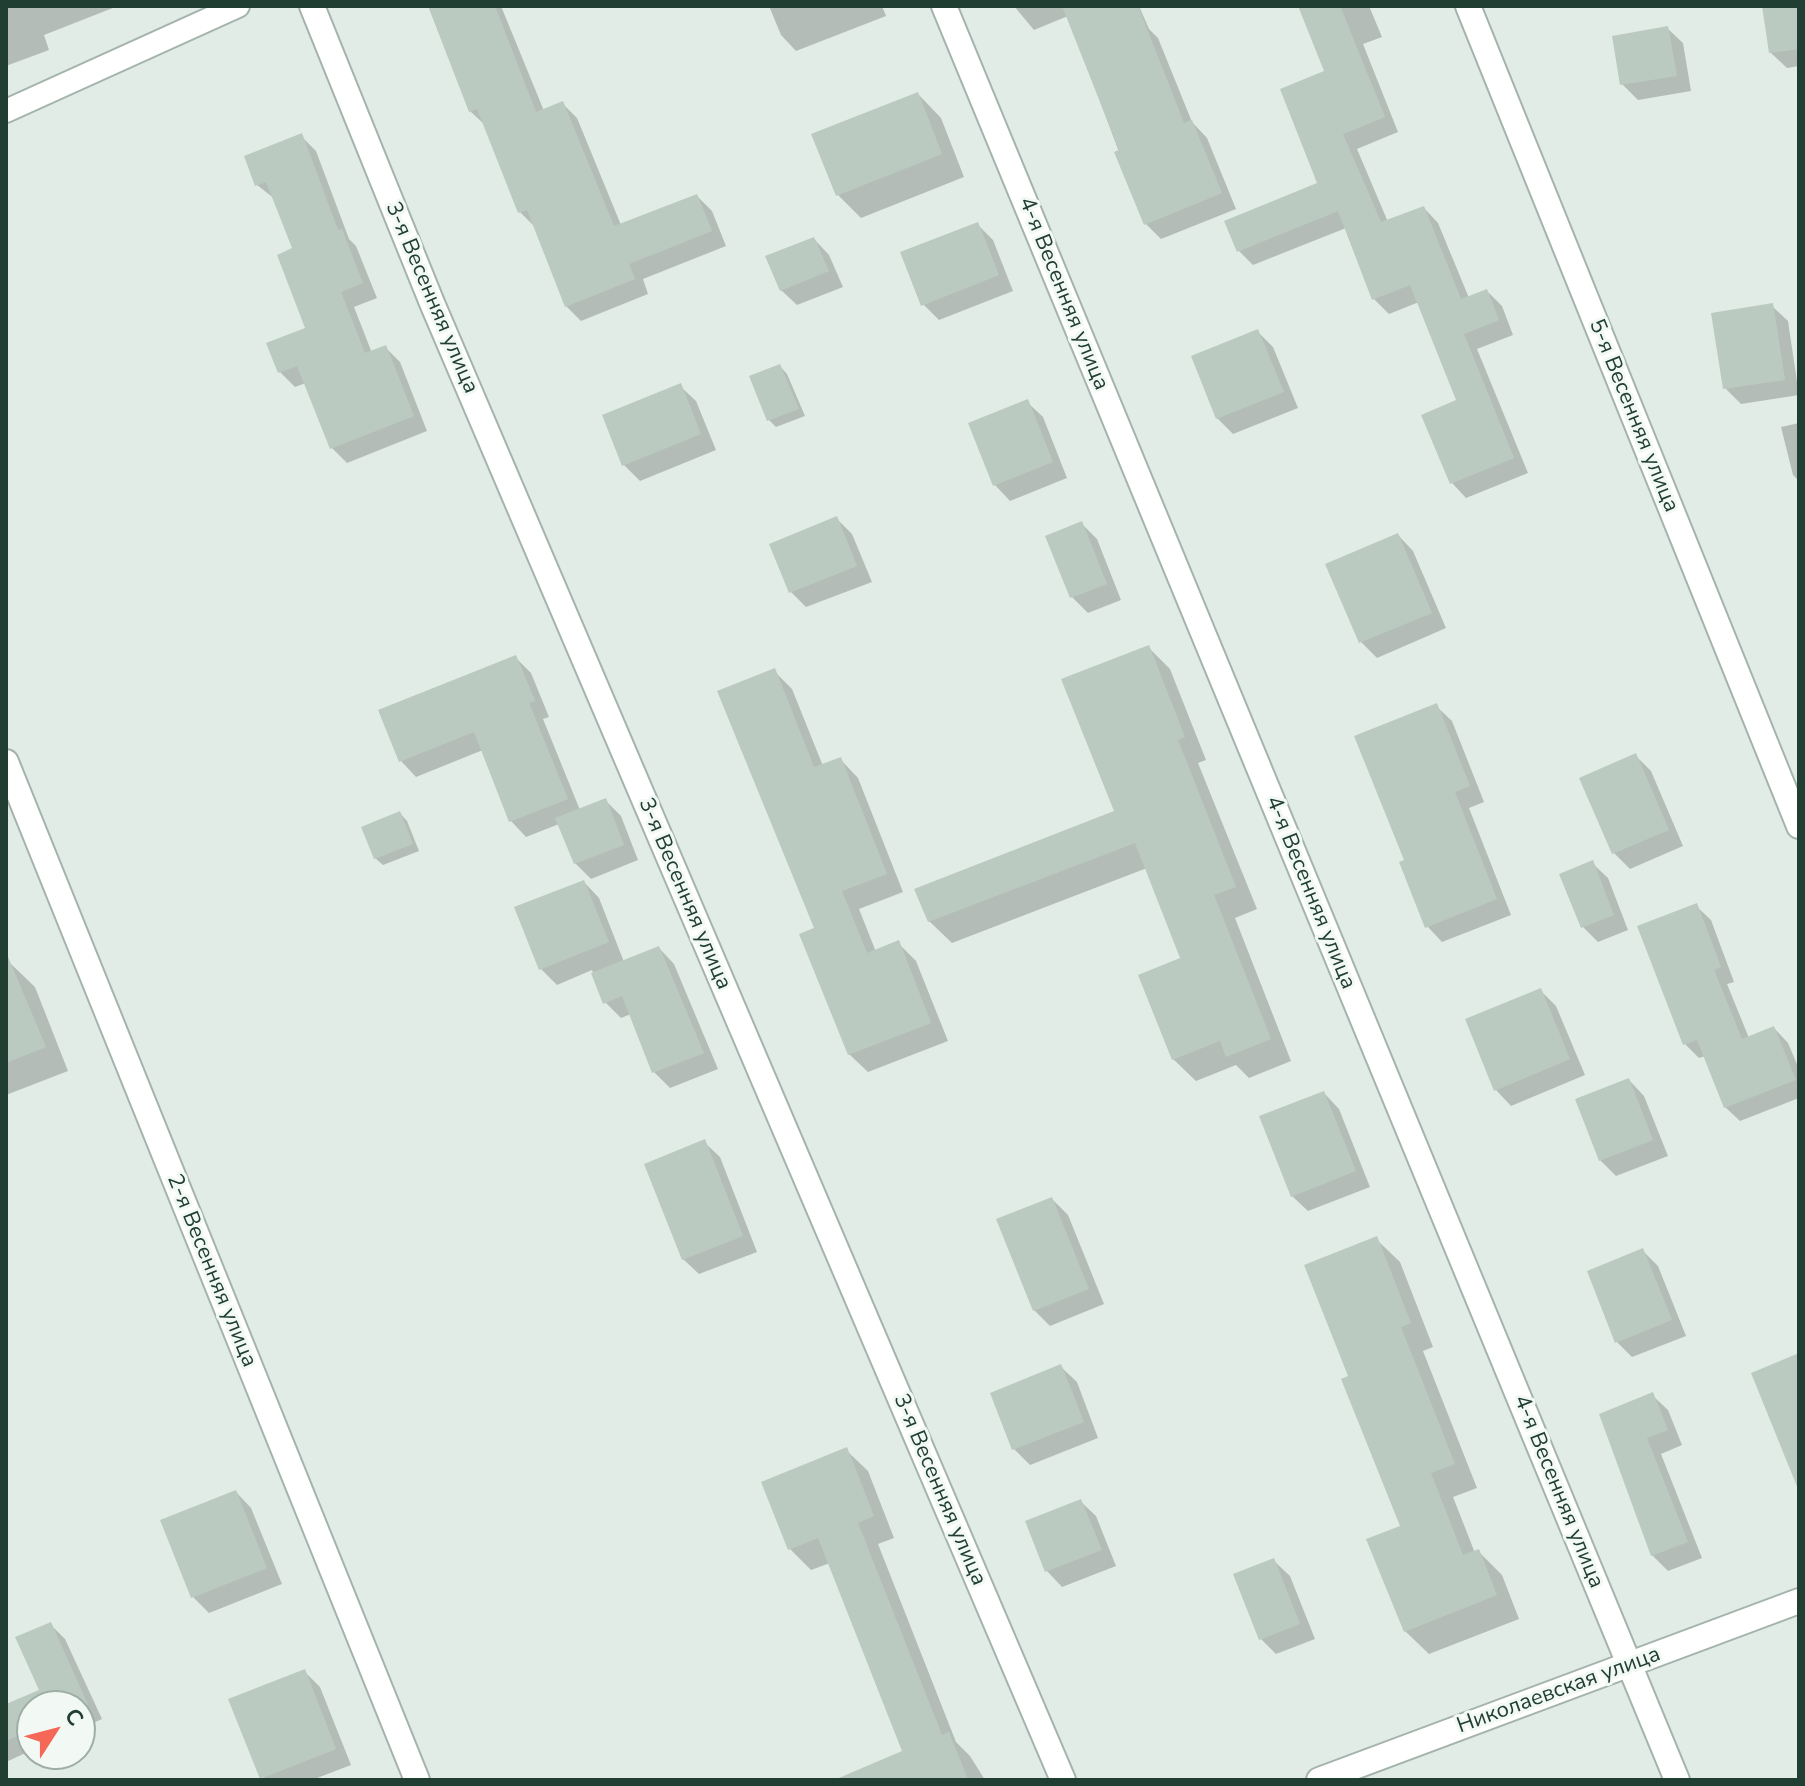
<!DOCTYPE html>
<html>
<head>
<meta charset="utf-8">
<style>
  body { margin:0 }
  #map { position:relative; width:1805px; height:1786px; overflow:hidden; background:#e1ece6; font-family:"Nunito Sans",sans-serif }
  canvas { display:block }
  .frame { position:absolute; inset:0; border:8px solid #213e32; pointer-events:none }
  .north { position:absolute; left:16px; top:1690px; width:80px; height:80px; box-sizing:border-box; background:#f2f9f4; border:2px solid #9eaea6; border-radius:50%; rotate:54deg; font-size:22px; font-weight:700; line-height:32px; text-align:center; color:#213e32 }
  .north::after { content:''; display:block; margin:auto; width:28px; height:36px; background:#f56756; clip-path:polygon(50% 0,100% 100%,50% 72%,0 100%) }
</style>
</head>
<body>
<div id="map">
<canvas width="1805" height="1786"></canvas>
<div class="frame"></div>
<div class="north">С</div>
</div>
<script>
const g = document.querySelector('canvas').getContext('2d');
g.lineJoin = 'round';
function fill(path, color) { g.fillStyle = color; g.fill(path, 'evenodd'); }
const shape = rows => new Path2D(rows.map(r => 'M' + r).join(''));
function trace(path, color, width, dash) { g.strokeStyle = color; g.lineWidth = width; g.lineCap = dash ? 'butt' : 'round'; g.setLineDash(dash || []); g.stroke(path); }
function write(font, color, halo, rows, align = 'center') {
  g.font = font + ' "Nunito Sans",sans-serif'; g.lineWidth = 6; g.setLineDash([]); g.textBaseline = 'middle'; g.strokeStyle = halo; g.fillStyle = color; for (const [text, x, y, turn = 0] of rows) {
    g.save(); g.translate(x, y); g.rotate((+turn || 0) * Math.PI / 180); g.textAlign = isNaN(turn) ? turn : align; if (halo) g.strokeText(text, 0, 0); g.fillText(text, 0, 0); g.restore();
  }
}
fill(shape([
  [6,6,118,6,44,35,49,50,6,66],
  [430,6,501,6,544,111,562,103,577,118,621,225,697,196,712,211,726,246,643,279,648,294,581,321,566,306,535,227,520,212,487,127,470,111],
  [769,6,882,6,886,16,796,51,781,35],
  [1014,6,1139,6,1149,29,1158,38,1192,122,1207,138,1236,209,1161,239,1146,224,1068,16,1034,30],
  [1301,6,1369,6,1382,37,1363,44,1398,132,1357,149,1388,222,1424,208,1438,223,1469,298,1487,291,1502,306,1513,335,1477,349,1528,473,1466,498,1452,483,1459,401,1419,302,1389,314,1374,299,1346,228,1253,265,1238,250,1320,185,1326,72],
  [1764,6,1799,6,1799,66,1787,68,1771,53],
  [1667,28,1683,43,1691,91,1638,100,1622,84],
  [918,94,941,118,964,177,861,218,837,194],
  [301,136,316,151,349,239,356,246,377,298,354,307,372,353,385,347,400,362,427,431,347,463,332,448,306,383,295,387,280,372,308,329,295,250,275,199,257,185,246,158],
  [977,224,993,240,1013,291,939,320,923,304],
  [814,239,829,255,843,287,797,305,781,290],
  [1772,306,1788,321,1799,395,1741,404,1725,388],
  [1258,332,1273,347,1298,408,1233,434,1217,418],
  [780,366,787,374,805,416,776,427,769,420],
  [680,386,696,401,716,450,640,481,624,465],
  [1027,402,1043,417,1067,478,1010,501,995,485],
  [1799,423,1799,481,1793,475,1781,427],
  [837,519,852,534,872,582,806,607,791,592],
  [1082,524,1097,539,1121,600,1088,613,1072,597,1048,537],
  [1398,535,1413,551,1446,628,1377,658,1361,642],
  [1148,647,1170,669,1206,760,1198,763,1257,909,1235,918,1291,1061,1249,1078,1236,1065,1196,1081,1173,1059,1183,960,1147,868,952,943,929,921,1116,812],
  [515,657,531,673,549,717,543,719,580,810,605,800,621,816,638,860,591,879,575,863,559,824,526,837,511,821,483,750,416,777,401,761],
  [774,671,792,689,823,766,840,759,858,778,903,892,859,909,876,952,898,943,916,961,948,1041,868,1072,849,1054,817,929],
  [1436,706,1452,721,1484,802,1469,808,1511,915,1442,942,1427,926,1406,862],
  [1636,756,1651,771,1683,846,1630,869,1614,853,1582,779],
  [400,813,407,821,419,851,383,865,375,858],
  [1592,863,1608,878,1628,930,1598,942,1583,927],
  [584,882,599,898,624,962,659,948,674,964,718,1069,670,1088,654,1072,631,1014,621,1018,605,1002,592,970,557,985,541,969],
  [1696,906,1711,920,1734,982,1727,984,1749,1038,1774,1028,1788,1043,1799,1069,1799,1098,1740,1121,1725,1107,1706,1056,1699,1058,1685,1044],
  [11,964,35,987,68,1071,6,1095,6,966],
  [1541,991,1556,1006,1585,1075,1511,1106,1496,1090],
  [1629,1080,1644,1096,1668,1156,1616,1176,1600,1160],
  [1324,1093,1339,1109,1370,1187,1308,1211,1292,1196],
  [704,1142,720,1157,757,1252,699,1274,683,1259],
  [1052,1199,1068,1215,1104,1304,1050,1326,1034,1310],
  [1376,1239,1400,1262,1433,1347,1423,1351,1477,1488,1453,1497,1475,1553,1478,1551,1502,1575,1519,1619,1429,1654,1405,1631,1402,1527,1351,1377],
  [1643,1251,1658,1266,1686,1336,1632,1357,1617,1342],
  [1061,1367,1077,1382,1098,1438,1030,1465,1014,1449],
  [1652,1395,1668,1410,1682,1445,1661,1454,1702,1558,1668,1571,1652,1555,1634,1509],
  [846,1450,868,1471,894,1538,878,1544,956,1742,970,1756,985,1780,846,1780,905,1752,830,1563,811,1570,790,1549],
  [236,1492,251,1508,282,1584,209,1613,193,1597],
  [1080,1501,1096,1516,1116,1566,1062,1587,1047,1571],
  [1274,1561,1290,1576,1315,1639,1276,1654,1261,1639],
  [50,1624,65,1639,102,1719,80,1729,80,1706,32,1706,32,1750,6,1762,6,1707,42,1691],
  [304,1671,320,1687,351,1765,312,1780,263,1780]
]), '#0003');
fill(shape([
  [428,6,495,6,536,112,563,101,614,226,697,194,712,231,629,264,635,279,565,307,527,210,518,213,477,109,469,112],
  [1062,6,1138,6,1184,123,1192,120,1222,193,1144,225,1114,152,1119,150],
  [1298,6,1340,6,1385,117,1343,134,1381,222,1424,206,1461,299,1487,289,1499,320,1464,334,1514,458,1450,484,1421,415,1456,400,1410,285,1372,300,1338,211,1237,252,1224,221,1317,183,1280,89,1324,71],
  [1762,6,1799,6,1799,49,1769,53],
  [1668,26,1677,76,1620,85,1612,36],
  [918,92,942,154,836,196,811,134],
  [302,133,338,230,342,229,363,283,341,292,365,353,386,345,414,416,330,449,297,366,278,373,266,343,305,328,277,255,292,248,266,182,255,186,244,156],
  [978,222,999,275,921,306,900,252],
  [814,237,829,271,780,291,765,256],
  [1773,303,1785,380,1723,389,1711,313],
  [1258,329,1284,392,1216,419,1191,356],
  [780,364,799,409,767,421,749,376],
  [681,383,701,434,622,466,602,415],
  [1028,399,1053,462,993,486,968,423],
  [837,516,857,566,789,593,769,544],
  [1082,521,1107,584,1070,598,1045,536],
  [1398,533,1432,613,1359,643,1325,564],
  [1149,645,1185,737,1178,740,1236,887,1214,895,1271,1039,1226,1057,1220,1041,1172,1060,1138,975,1180,958,1135,843,928,922,914,889,1114,811,1061,679],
  [516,655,535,701,529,703,568,799,509,822,474,732,399,762,378,710],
  [775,668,814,767,841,757,887,874,842,891,867,953,899,940,931,1023,848,1055,799,934,814,928,717,691],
  [1437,703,1470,786,1455,792,1497,899,1425,928,1399,862,1404,860,1354,736],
  [1636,753,1669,830,1612,854,1579,778],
  [606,798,624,845,574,864,555,818],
  [400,811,413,844,374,859,361,827],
  [1593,860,1614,915,1581,928,1559,874],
  [584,880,609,942,539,970,514,907],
  [1697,903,1721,967,1714,970,1742,1039,1774,1026,1796,1080,1724,1108,1697,1040,1683,1045,1637,926],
  [659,946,704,1053,652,1073,622,996,603,1004,591,973],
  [6,952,46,1047,6,1063],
  [1541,988,1570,1059,1494,1091,1465,1019],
  [1629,1078,1653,1140,1599,1161,1575,1099],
  [1324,1091,1356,1171,1291,1197,1259,1116],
  [705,1139,743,1236,682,1260,644,1164],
  [1052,1197,1089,1289,1033,1311,996,1219],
  [1377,1236,1411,1323,1401,1327,1455,1464,1431,1473,1463,1555,1479,1549,1497,1595,1404,1632,1366,1539,1400,1526,1341,1379,1348,1376,1304,1265],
  [1643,1248,1672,1320,1615,1343,1587,1271],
  [1799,1353,1799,1489,1798,1489,1751,1373],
  [1061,1364,1084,1422,1012,1450,990,1393],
  [1653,1392,1668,1430,1647,1438,1688,1542,1651,1556,1599,1414],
  [847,1447,874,1516,858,1523,942,1735,949,1732,968,1780,834,1780,902,1751,818,1538,788,1550,761,1482],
  [236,1490,267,1568,191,1598,160,1520],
  [1081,1499,1102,1550,1045,1572,1025,1521],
  [1274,1558,1300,1624,1259,1640,1233,1574],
  [51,1622,88,1705,80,1708,32,1706,32,1729,6,1741,6,1704,39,1690,15,1637],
  [305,1669,336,1749,260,1779,228,1699]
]), '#bacac1');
const service = shape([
  [6,111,238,6]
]);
const minor = shape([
  [312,6,432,303,1063,1780],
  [944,6,1677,1780],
  [1468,6,1799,826],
  [6,762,417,1780],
  [1319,1780,1799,1601]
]);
trace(service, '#a4b4ac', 26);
trace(minor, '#a4b4ac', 28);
trace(service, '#fff', 22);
trace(minor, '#fff', 24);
write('22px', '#213e32', '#f2f9f4', [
  ["4-я Весенняя улица",1063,294,68],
  ["3-я Весенняя улица",431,298,67],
  ["5-я Весенняя улица",1633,416,68],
  ["4-я Весенняя улица",1310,893,68],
  ["3-я Весенняя улица",684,894,67],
  ["2-я Весенняя улица",211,1271,68],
  ["3-я Весенняя улица",939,1490,67],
  ["4-я Весенняя улица",1558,1492,68],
  ["Николаевская улица",1559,1691,-20]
]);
</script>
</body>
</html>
